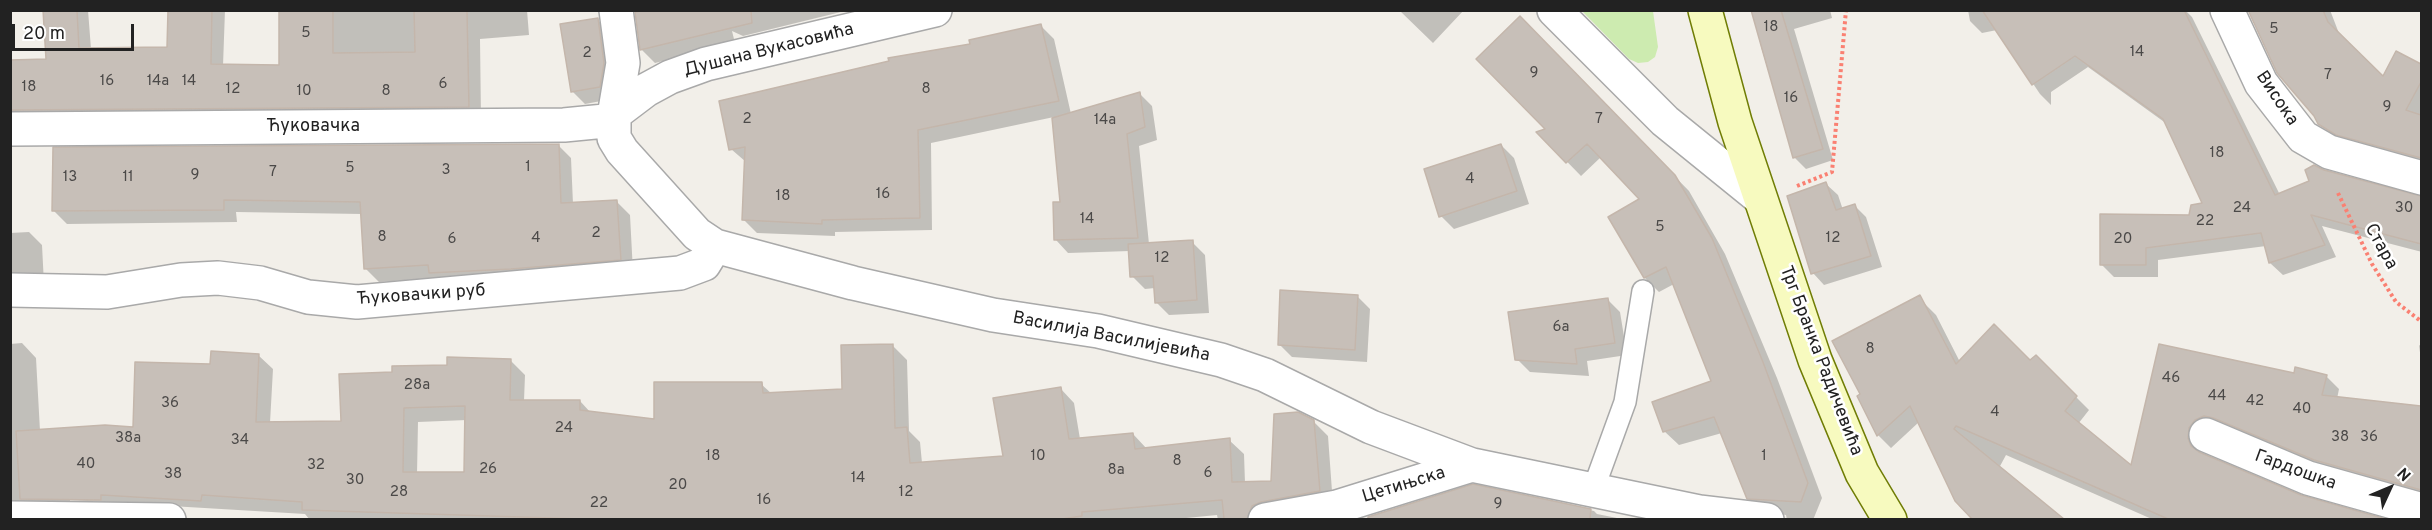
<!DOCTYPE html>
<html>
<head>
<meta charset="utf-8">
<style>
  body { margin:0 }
  #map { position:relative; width:2432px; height:530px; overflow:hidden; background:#f2efe9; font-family:Overpass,sans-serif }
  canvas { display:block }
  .frame { position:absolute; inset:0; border:12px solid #222; pointer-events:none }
  .north { position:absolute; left:2360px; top:458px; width:60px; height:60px; -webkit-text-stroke:4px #fff; paint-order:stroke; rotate:46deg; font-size:16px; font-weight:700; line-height:24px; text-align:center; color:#222 }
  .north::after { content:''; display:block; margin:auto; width:21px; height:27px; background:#222; clip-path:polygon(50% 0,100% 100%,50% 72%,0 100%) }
  .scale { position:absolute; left:12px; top:24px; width:122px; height:27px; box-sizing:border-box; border:3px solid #222; border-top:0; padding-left:8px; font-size:18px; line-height:21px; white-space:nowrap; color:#222; -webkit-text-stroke:4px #fff; paint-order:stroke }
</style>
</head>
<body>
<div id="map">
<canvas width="2432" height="530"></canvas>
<div class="frame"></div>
<div class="north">N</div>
<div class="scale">20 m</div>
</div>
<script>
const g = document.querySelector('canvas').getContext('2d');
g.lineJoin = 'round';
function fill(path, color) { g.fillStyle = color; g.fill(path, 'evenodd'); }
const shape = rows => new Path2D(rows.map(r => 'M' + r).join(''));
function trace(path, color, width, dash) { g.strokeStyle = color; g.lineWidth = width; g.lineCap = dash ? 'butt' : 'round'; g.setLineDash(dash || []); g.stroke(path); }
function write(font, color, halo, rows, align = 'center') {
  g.font = font + ' Overpass,sans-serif'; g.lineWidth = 5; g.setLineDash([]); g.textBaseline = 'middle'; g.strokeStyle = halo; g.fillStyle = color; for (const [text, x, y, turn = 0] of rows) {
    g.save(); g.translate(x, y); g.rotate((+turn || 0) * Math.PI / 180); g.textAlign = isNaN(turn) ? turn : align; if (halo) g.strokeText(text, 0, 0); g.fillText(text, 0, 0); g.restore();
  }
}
fill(shape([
  [1582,11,1653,11,1658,47,1655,57,1648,62,1638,63,1629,59]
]), '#cdebb0');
fill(shape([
  [44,10,88,10,91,49,168,49,169,10,225,10,223,66,280,66,281,10,527,10,529,35,480,39,481,119,10,129,10,61,47,60],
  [656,10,849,10,743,36,732,31,735,43,655,63,642,50,637,13],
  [1399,10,1464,10,1433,43],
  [1753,10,1830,10,1832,18,1794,29,1833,160,1806,169,1794,157,1761,47],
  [1968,10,2185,10,2192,17,2280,195,2311,181,2314,166,2422,198,2422,252,2322,226,2336,257,2283,275,2270,263,2266,246,2158,260,2158,277,2114,277,2101,264,2190,217,2204,204,2167,124,2088,67,2051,92,2051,105,2040,94,1997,30,1982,33,1970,21],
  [2250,10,2330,10,2340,36,2383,79,2397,53,2422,66,2422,168,2332,136,2278,72],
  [1520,18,1689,191,1725,254,1777,378,1822,498,1813,520,1787,520,1786,515,1762,512,1748,498,1722,433,1679,445,1664,431,1713,382,1674,284,1659,292,1645,278,1610,217,1641,199,1601,157,1581,176,1539,133,1548,130],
  [598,20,611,33,612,99,585,104,572,91],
  [1041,26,1054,39,1071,114,1139,93,1152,106,1157,140,1139,146,1149,244,1192,242,1205,255,1209,313,1169,315,1156,302,1155,288,1145,289,1132,276,1130,251,1068,253,1056,240,1061,203,1054,117,931,143,932,230,835,232,835,236,757,233,744,220,746,162,731,149,971,45],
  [558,145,571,158,573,204,617,202,630,215,633,272,443,285,436,278,379,282,366,269,362,214,236,212,237,222,67,224,54,211],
  [1501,145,1514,158,1529,204,1454,229,1441,216],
  [1826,184,1838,195,1843,210,1855,206,1866,217,1882,267,1824,285,1813,273],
  [29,232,42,245,44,284,10,288,10,233],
  [1357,296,1370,309,1367,362,1292,357,1279,344],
  [1607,299,1620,312,1627,355,1587,361,1589,376,1530,372,1517,359],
  [1923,302,1936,315,1960,362,2030,362,2036,357,2089,410,2078,424,2132,467,2160,345,2295,375,2326,376,2339,389,2337,399,2422,408,2422,501,2201,442,2201,455,2300,497,2381,520,2154,520,2006,455,1992,481,2055,520,1972,519,1960,507,1919,422,1891,448,1878,435,1859,397],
  [22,343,36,358,40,431,135,429,211,365,258,355,273,369,270,423,342,423,394,373,511,361,525,375,524,401,580,401,591,413,655,420,761,384,772,394,843,391,893,346,907,360,909,431,920,442,922,463,1005,458,1060,388,1074,403,1080,439,1133,434,1147,449,1229,440,1244,454,1245,483,1273,483,1313,421,1328,436,1333,505,1267,520,1218,520,1217,515,1166,520,310,520,305,514,70,500,69,513,10,520,10,344],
  [467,420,466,473,417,474,418,422],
  [2419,345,2422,347,2422,368],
  [1473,486,1594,511,1597,514,1627,520,1365,520]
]), '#0003');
const building = shape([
  [43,10,77,10,79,48,167,47,168,10,212,10,211,64,279,65,279,10,333,10,333,53,415,52,414,10,467,10,469,107,10,110,10,60,46,59,43,10],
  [646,10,751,10,752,23,640,50,635,12,646,10],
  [1751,10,1781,10,1823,149,1793,158,1751,10],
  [1982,10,2184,10,2275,195,2309,181,2305,170,2314,165,2324,170,2421,196,2421,244,2311,215,2325,245,2269,263,2261,233,2146,248,2146,265,2100,265,2100,214,2189,215,2191,205,2202,203,2163,119,2075,56,2032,85,1982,10],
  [2248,10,2323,10,2328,22,2383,76,2396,51,2421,64,2421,82,2406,110,2421,115,2421,158,2336,135,2318,124,2314,116,2277,73,2248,10],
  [1520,16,1675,175,1712,238,1763,362,1808,483,1801,502,1747,499,1714,417,1663,432,1652,402,1711,381,1666,267,1644,278,1608,217,1639,199,1587,144,1566,163,1536,132,1545,129,1476,59,1520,16],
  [598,18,604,63,600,87,571,92,560,24,598,18],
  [1041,24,1059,101,918,130,920,218,822,220,822,224,742,220,745,147,729,150,719,101,889,61,888,58,970,44,969,40,1041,24],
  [1140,92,1145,127,1127,134,1138,238,1054,240,1053,202,1060,202,1052,118,1140,92],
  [559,144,561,203,617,200,621,260,511,269,429,273,428,265,364,269,360,202,224,200,224,210,52,211,53,147,559,144],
  [1501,144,1517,191,1439,217,1424,169,1501,144],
  [1826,182,1836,210,1855,204,1871,256,1811,274,1787,196,1826,182],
  [1193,240,1197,300,1155,303,1153,276,1130,277,1128,244,1193,240],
  [1280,290,1358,295,1355,350,1278,345,1280,290],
  [1920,295,1956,364,1994,324,2030,360,2036,355,2077,396,2065,411,2131,465,2159,344,2294,373,2295,367,2327,375,2322,395,2421,406,2421,490,2314,460,2213,418,2204,416,2195,420,2189,428,2188,438,2191,446,2199,452,2301,495,2386,519,2168,519,1956,426,1954,429,2064,519,1972,519,1955,501,1910,406,1877,436,1857,396,1860,394,1832,341,1920,295],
  [1608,298,1615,343,1575,349,1577,364,1515,360,1508,312,1608,298],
  [893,344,895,428,907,427,910,463,1003,456,993,398,1061,387,1069,439,1133,433,1135,449,1230,438,1232,482,1271,481,1274,414,1298,412,1314,420,1320,491,1261,502,1252,506,1247,519,1224,519,1222,500,1082,512,1082,516,1062,519,582,519,302,510,302,502,202,495,201,501,101,495,101,500,20,499,16,431,105,425,133,427,135,362,210,364,211,351,259,354,256,422,341,421,339,374,392,372,392,366,447,365,447,357,511,359,510,400,580,400,580,410,654,419,654,382,762,382,763,393,842,389,841,345,893,344],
  [465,406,464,472,403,472,404,408,465,406],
  [1473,484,1591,509,1590,519,1368,519,1368,517,1473,484]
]);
fill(building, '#c7bfb8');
trace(building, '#c4b6ab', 1.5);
const lane = shape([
  [1593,490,1625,402,1643,291]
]);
const street = shape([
  [616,10,623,63,614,116,614,138,622,151,697,234,715,246,853,283,993,315,1098,331,1221,360,1265,375,1371,427,1472,465,1699,512,1767,520],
  [1554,10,1665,121,1760,198],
  [2227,10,2261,83,2303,137,2329,152,2422,178],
  [10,129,564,125,605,121,646,90,670,77,706,64,935,10],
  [10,290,107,292,181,280,218,278,260,283,308,297,357,302,680,273,704,264,715,246],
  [2206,435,2308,478,2422,510],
  [10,518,169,520],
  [1265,520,1337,507,1472,465]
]);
const secondary = shape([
  [1705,10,1735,122,1815,360,1862,473,1890,520]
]);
trace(lane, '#a9a9a9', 24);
trace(street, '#a9a9a9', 36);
trace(secondary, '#707d05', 36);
trace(shape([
  [1797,186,1832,172,1846,10],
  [2338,193,2372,264,2396,302,2422,322]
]), '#fa8072', 4, [3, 3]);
trace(lane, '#fff', 21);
trace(street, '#fff', 33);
trace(secondary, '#f7fabf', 33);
write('15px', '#4b4948', null, [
  ["18",1771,28],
  ["5",2274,30],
  ["5",306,34],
  ["14",2137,53],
  ["2",587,54],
  ["9",1534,74],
  ["7",2328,76],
  ["16",107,82],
  ["14a",158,82],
  ["14",189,82],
  ["6",443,85],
  ["18",29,88],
  ["12",233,90],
  ["8",926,90],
  ["10",304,92],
  ["8",386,92],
  ["16",1791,99],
  ["9",2387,108],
  ["2",747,120],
  ["7",1599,120],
  ["14a",1105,121],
  ["18",2217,154],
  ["1",528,168],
  ["5",350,169],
  ["3",446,171],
  ["7",273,173],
  ["9",195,176],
  ["13",70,178],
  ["11",128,178],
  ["4",1470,180],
  ["16",883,195],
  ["18",783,197],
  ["24",2242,209],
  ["30",2404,209],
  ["14",1087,220],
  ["22",2205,222],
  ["5",1660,228],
  ["2",596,234],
  ["8",382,238],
  ["4",536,239],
  ["12",1833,239],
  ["6",452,240],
  ["20",2123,240],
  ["12",1162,259],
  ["6a",1561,328],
  ["8",1870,350],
  ["46",2171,379],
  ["28a",417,386],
  ["44",2217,397],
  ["42",2255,402],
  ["36",170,404],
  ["40",2302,410],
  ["4",1995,413],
  ["24",564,429],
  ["38",2340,438],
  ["36",2369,438],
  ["38a",128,439],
  ["34",240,441],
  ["18",713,457],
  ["10",1038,457],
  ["1",1764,457],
  ["8",1177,462],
  ["40",86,465],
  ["32",316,466],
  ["26",488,470],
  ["8a",1116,471],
  ["6",1208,474],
  ["38",173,475],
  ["14",858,479],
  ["30",355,481],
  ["20",678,486],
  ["28",399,493],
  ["12",906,493],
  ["16",764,501],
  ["22",599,504],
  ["9",1498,505]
]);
write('18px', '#222', '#fff', [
  ["Душана Вукасовића",769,51,-14],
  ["Висока",2276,99,56],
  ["Ћуковачка",313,127],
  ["Стара",2380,247,61],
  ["Ћуковачки руб",421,296,-4],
  ["Василија Василијевића",1111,338,11],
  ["Трг Бранка Радичевића",1820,361,69],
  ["Гардошка",2295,471,20],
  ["Цетињска",1404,486,-17]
]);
</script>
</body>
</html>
